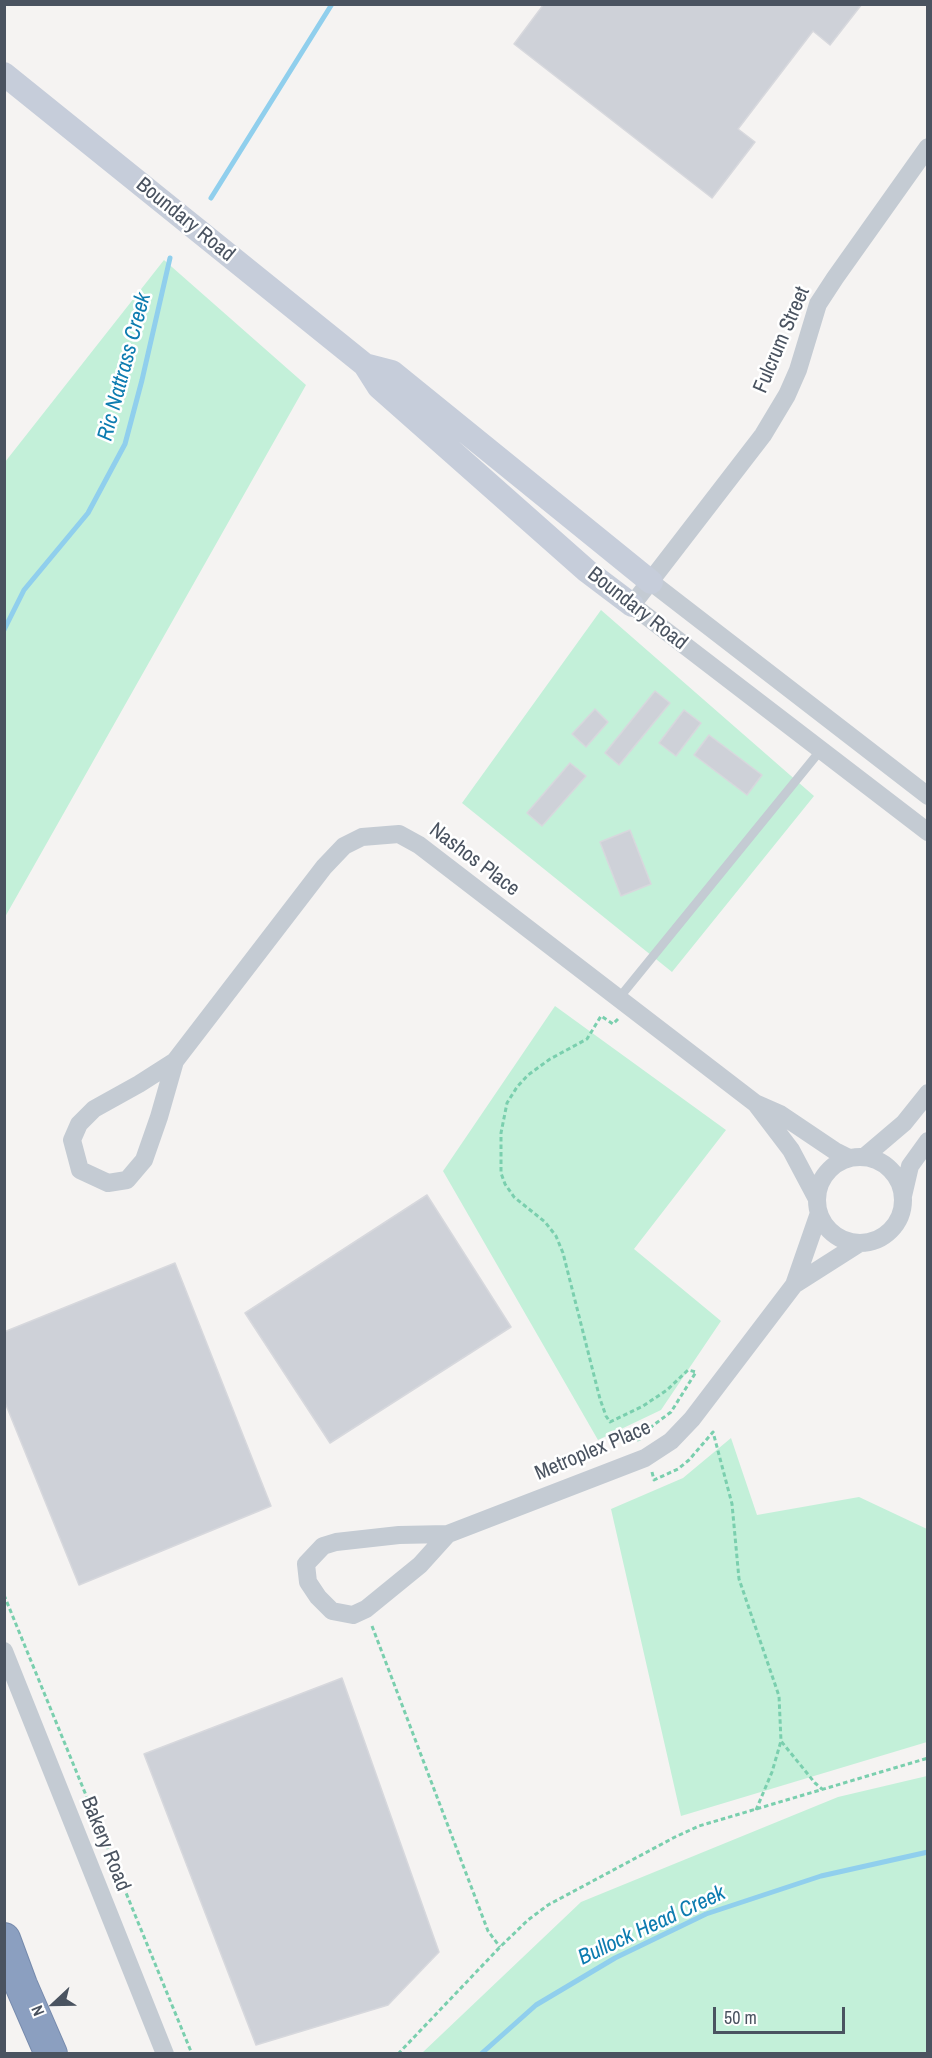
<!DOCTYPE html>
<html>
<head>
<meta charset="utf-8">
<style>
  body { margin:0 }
  #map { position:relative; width:932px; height:2058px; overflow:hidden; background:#f5f3f2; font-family:"Archivo Narrow",sans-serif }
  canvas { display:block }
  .frame { position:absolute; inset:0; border:6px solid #4a5360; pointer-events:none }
  .north { position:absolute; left:24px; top:1974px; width:60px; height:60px; -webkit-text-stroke:4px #fff; paint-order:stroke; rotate:248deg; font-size:16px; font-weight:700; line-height:24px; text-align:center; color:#4a5360 }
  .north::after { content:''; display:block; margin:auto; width:21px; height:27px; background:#4a5360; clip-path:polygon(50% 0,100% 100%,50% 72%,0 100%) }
  .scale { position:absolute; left:713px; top:2007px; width:132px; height:27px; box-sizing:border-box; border:3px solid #4a5360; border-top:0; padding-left:8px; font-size:18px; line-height:21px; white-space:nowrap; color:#4a5360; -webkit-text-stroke:4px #fff; paint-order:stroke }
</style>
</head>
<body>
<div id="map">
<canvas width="932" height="2058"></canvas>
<div class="frame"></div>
<div class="north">N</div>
<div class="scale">50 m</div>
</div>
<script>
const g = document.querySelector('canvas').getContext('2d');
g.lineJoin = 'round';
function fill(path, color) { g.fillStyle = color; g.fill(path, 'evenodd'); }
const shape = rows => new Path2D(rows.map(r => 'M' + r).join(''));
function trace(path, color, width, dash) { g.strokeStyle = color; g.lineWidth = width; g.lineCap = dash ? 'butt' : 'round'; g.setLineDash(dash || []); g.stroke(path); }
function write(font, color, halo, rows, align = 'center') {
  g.font = font + ' "Archivo Narrow",sans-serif'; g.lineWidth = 5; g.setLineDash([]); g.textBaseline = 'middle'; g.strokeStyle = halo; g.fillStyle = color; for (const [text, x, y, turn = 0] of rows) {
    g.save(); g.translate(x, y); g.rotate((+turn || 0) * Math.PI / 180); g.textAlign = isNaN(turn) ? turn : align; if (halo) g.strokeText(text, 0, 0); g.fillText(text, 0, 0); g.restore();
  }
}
fill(shape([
  [164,260,306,385,5,917,5,462],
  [601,610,814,796,672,972,462,803],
  [555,1006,726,1130,634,1249,721,1321,661,1410,598,1440,443,1171],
  [731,1438,757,1515,859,1497,927,1529,927,1742,681,1816,611,1509,683,1478],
  [927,1776,927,2053,422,2053,581,1902,838,1797]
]), '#c3f0d9');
trace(shape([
  [211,198,332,4],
  [4,630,24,590,88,513,125,444,142,380,170,258],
  [481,2054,536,2005,615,1958,706,1914,821,1876,928,1852]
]), '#90cfed', 5);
const building = shape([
  [544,4,862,4,830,45,813,31,738,129,755,142,712,198,514,44,544,4],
  [655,691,670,703,619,765,605,753,655,691],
  [595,709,608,722,586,747,572,734,595,709],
  [684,710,701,723,676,756,659,743,684,710],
  [709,735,762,775,747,795,694,755,709,735],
  [570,763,586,776,542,826,527,813,570,763],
  [630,830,651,884,621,896,600,842,630,830],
  [427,1195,511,1327,330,1443,245,1313,427,1195],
  [175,1263,271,1506,79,1585,4,1400,4,1332,175,1263],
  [342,1678,439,1952,388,2005,256,2045,144,1754,342,1678]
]);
fill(building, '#ced1d8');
trace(building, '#d7d8dd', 1.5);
const highway = shape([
  [4,1939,21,1985,51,2054]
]);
trace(highway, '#768aac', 34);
trace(shape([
  [618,1019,613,1024,601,1016,587,1039,550,1059,528,1075,517,1087,507,1103,501,1133,501,1173,505,1184,514,1197,545,1222,556,1236,563,1253,600,1399,606,1416,610,1422,643,1406,667,1390,688,1370,696,1372,671,1412,651,1427,637,1434,639,1441],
  [652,1472,654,1480,678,1469,689,1460,713,1432,732,1504,739,1579,779,1696,781,1741,815,1783,822,1789],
  [4,1595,192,2054],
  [372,1626,488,1931,500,1947],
  [756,1810,772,1772,781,1741],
  [398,2054,500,1947,528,1920,548,1905,675,1837,699,1826,928,1758]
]), '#7acfae', 3, [4.5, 3]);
trace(shape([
  [619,998,820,751]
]), '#c4cbd3', 9);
trace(shape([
  [928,147,835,278,818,304,798,370,787,395,763,435,632,605,928,832],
  [651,582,928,796],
  [175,1061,159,1117,144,1160,127,1180,108,1183,80,1170,72,1140,79,1124,94,1109,139,1084,175,1061,324,867,344,846,362,837,399,834,419,845,755,1103,780,1114,835,1151,849,1158],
  [756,1104,791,1150,817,1199],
  [864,1157,904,1123,928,1093],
  '817 1200a43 43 0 1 1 86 0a43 43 0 1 1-86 0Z',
  [903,1196,910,1166,928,1141],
  [794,1285,860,1243],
  [448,1534,420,1565,366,1609,353,1615,332,1611,318,1597,308,1582,306,1564,323,1546,336,1542,399,1535,448,1534,645,1458,671,1441,692,1419,794,1285,819,1213],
  [4,1651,165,2054]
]), '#c4cbd3', 18);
trace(shape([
  [4,74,365,365,379,387,587,571,632,605],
  [365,365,392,372,651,582]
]), '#c6cdda', 24);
trace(highway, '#8b9fc0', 32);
write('21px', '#4a5360', '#fff', [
  ["Boundary Road",185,220,39],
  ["Fulcrum Street",782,340,-67],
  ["Boundary Road",637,609,38],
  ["Nashos Place",474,860,37],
  ["Metroplex Place",593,1451,-23],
  ["Bakery Road",105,1844,68]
]);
write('italic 22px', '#0d7cb0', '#fff', [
  ["Ric Nattrass Creek",125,367,-75],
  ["Bullock Head Creek",652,1926,-25]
]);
</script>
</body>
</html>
